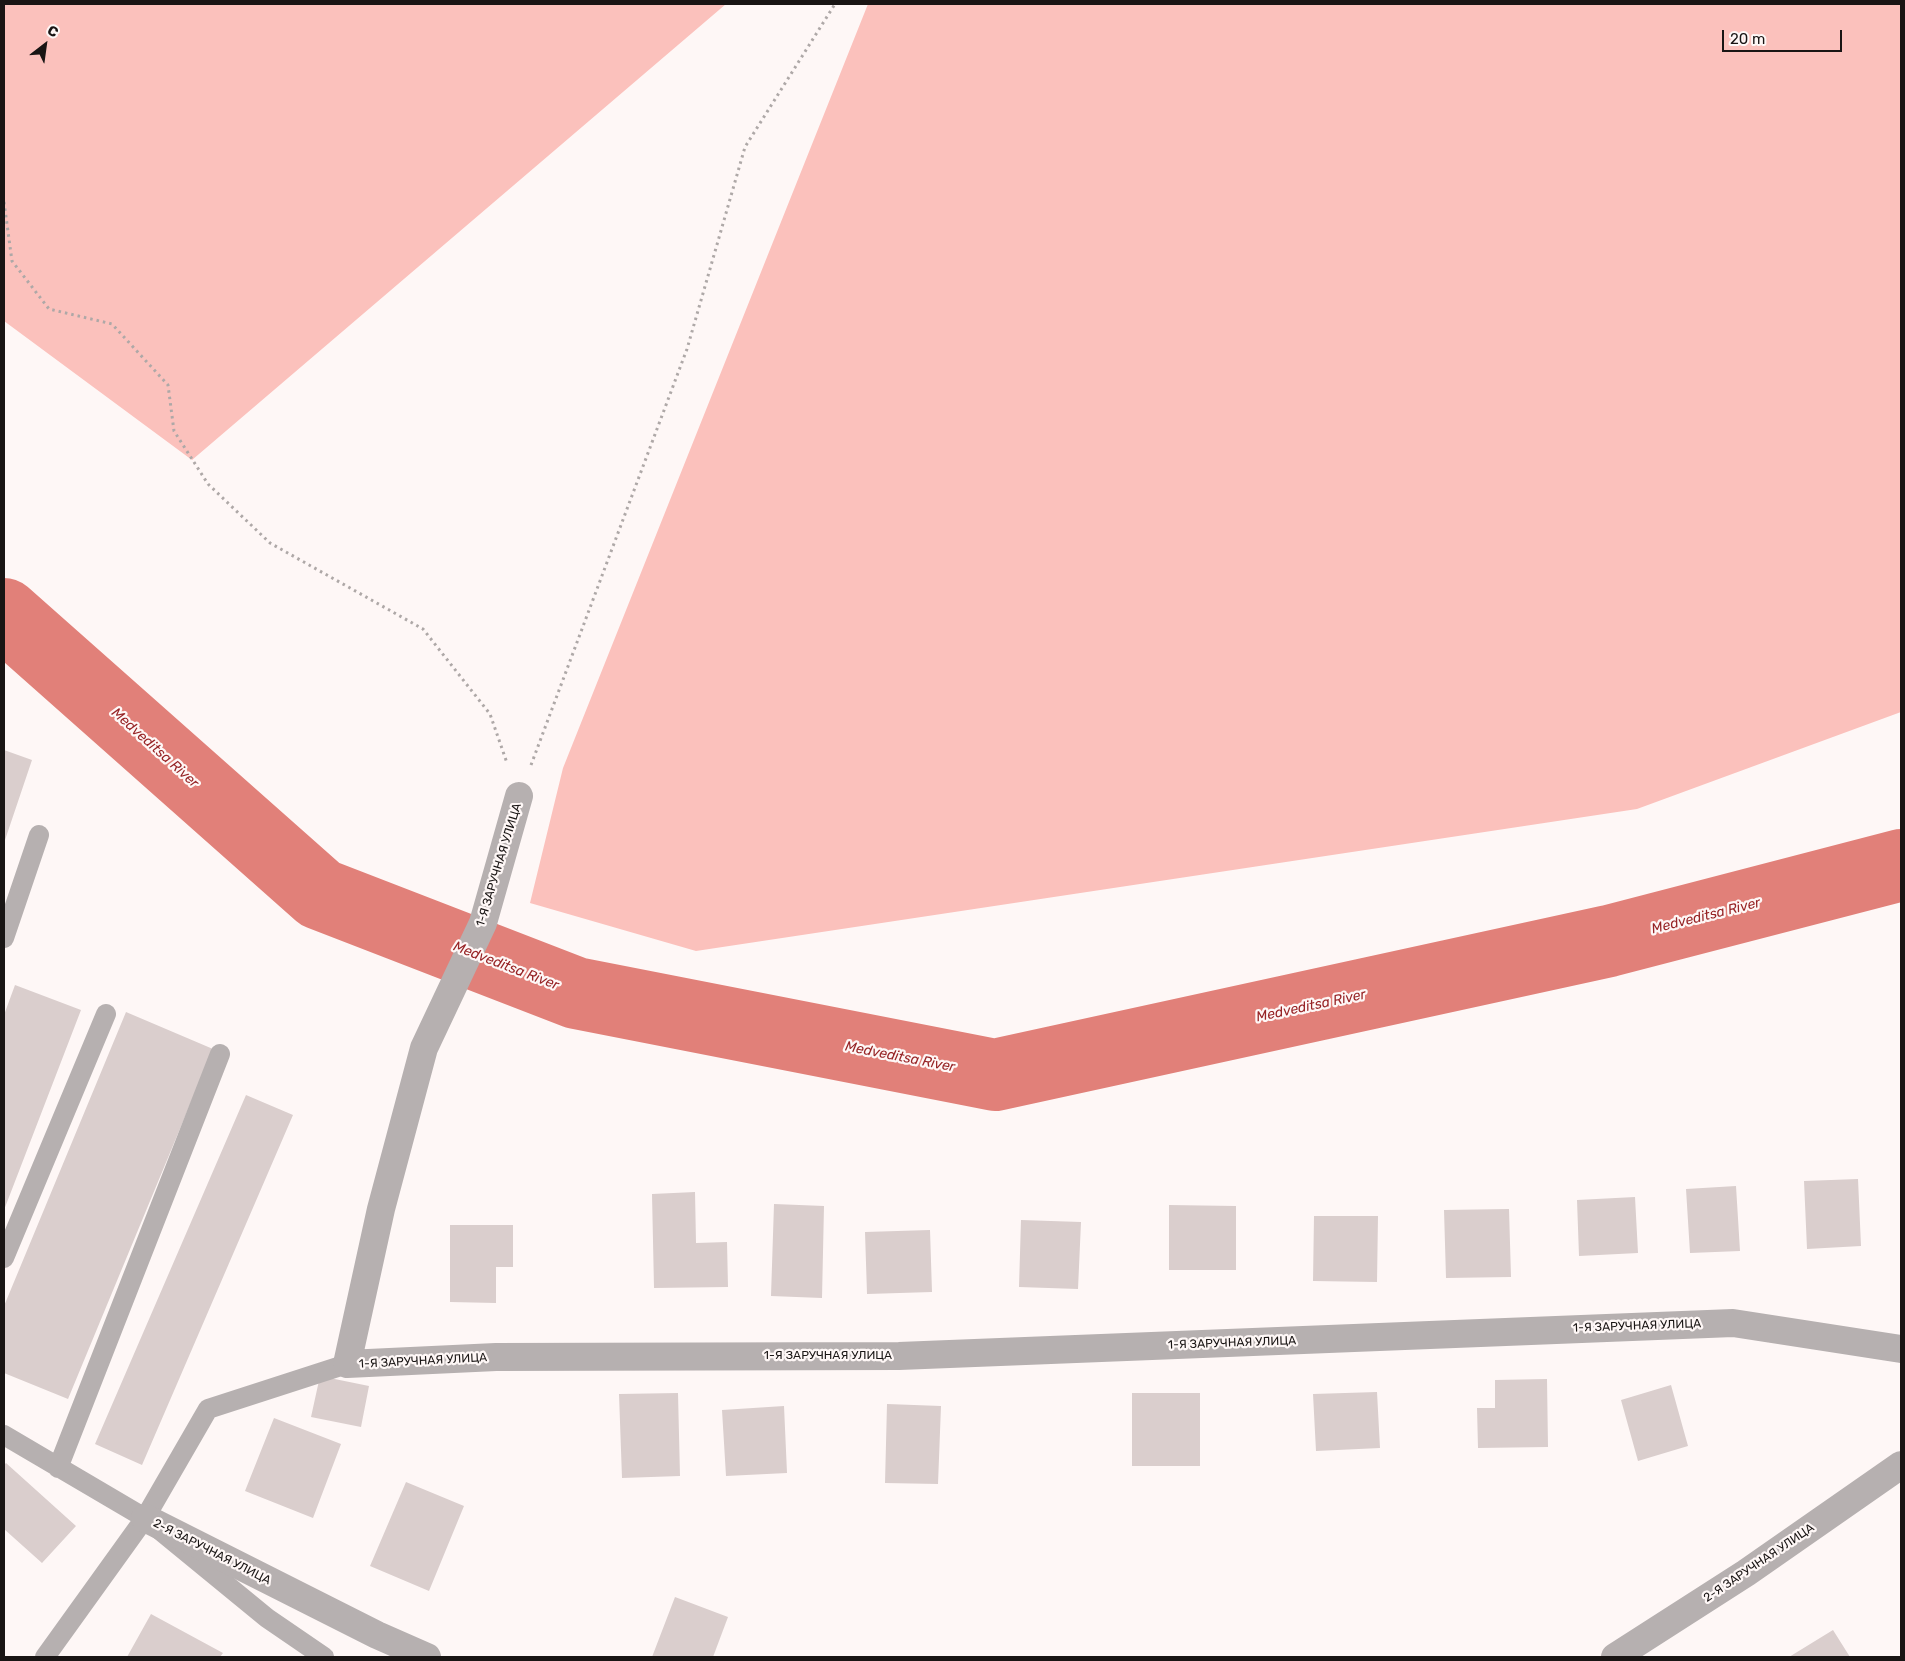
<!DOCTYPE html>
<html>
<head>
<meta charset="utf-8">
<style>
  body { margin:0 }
  #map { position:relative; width:1905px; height:1661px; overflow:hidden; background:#fef7f6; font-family:Rubik,sans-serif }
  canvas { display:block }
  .frame { position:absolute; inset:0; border:5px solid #191514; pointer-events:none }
  .north { position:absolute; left:20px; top:20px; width:50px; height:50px; -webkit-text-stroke:4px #fef7f6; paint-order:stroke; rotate:30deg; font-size:14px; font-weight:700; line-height:20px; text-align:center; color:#191514 }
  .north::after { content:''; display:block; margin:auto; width:18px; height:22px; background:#191514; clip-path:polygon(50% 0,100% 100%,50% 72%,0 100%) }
  .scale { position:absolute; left:1722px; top:30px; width:120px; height:22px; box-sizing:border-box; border:2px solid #191514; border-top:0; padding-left:6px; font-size:15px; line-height:18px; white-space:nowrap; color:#191514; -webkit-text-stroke:4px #fef7f6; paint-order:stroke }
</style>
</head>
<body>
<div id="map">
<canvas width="1905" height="1661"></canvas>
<div class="frame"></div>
<div class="north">С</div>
<div class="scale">20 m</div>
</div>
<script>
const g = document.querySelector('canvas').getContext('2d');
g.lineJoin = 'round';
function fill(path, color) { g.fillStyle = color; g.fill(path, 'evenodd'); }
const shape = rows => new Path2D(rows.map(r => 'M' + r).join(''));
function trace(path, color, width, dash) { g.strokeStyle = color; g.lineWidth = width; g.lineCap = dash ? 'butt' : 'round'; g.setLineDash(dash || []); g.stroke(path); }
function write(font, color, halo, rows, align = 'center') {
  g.font = font + ' Rubik,sans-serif'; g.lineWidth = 4.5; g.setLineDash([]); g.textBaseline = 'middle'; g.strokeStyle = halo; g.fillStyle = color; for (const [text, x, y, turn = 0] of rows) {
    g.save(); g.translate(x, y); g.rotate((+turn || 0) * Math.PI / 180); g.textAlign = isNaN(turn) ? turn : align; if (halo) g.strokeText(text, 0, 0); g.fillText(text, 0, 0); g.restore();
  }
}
fill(shape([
  [4,4,726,4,192,460,4,321],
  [868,4,1901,4,1901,712,1637,809,696,951,530,903,563,768]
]), '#fbc1bc');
trace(shape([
  [4,614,320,894,576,993,995,1075,1609,941,1901,865]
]), '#e18079', 72);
fill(shape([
  [4,750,32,760,4,843],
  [15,985,81,1010,4,1210,4,1015],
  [126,1012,213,1049,68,1399,4,1373,4,1306],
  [246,1095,293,1115,142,1465,95,1444],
  [1858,1179,1861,1246,1807,1249,1804,1181],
  [1736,1186,1740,1251,1690,1253,1686,1189],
  [695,1192,696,1243,727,1242,728,1287,654,1288,652,1194],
  [1635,1197,1638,1253,1579,1256,1577,1200],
  [774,1204,824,1206,822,1298,771,1296],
  [1169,1205,1236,1206,1236,1270,1169,1270],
  [1509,1209,1511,1277,1446,1278,1444,1210],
  [1314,1216,1378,1216,1377,1282,1313,1281],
  [1021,1220,1081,1222,1078,1289,1019,1287],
  [450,1225,513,1225,513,1267,496,1267,496,1303,450,1302],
  [930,1230,932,1292,867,1294,865,1232],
  [320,1376,369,1386,361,1427,311,1417],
  [1547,1379,1548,1447,1478,1448,1477,1408,1495,1408,1495,1380],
  [1671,1385,1688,1446,1638,1461,1621,1400],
  [1377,1392,1380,1448,1316,1451,1313,1394],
  [678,1393,680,1476,622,1478,619,1394],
  [1132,1393,1200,1393,1200,1466,1132,1466],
  [887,1404,941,1406,938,1484,885,1483],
  [784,1406,787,1473,726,1476,722,1410],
  [274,1418,341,1444,313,1518,245,1491],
  [6,1463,76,1526,42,1563,4,1529,4,1465],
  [406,1482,464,1506,429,1591,370,1566],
  [675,1597,728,1617,713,1657,652,1657],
  [151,1614,223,1653,220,1657,127,1657],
  [1833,1630,1850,1657,1789,1657]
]), '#dacecd');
trace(shape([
  [4,202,12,261,49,309,112,324,168,385,174,431,208,484,270,543,423,629,490,714,507,763],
  [531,765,687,349,745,147,835,4]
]), '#aea8a7', 3, [2.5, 4]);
trace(shape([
  [4,938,39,835],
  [4,1258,106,1014],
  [4,1435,145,1518,267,1618,324,1657],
  [58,1468,220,1054],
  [45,1657,145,1518,208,1409,347,1364]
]), '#b6b0b0', 20);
trace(shape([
  [519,796,483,923,424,1048,381,1209,347,1364,496,1357,899,1356,1733,1323,1901,1349],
  [145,1518,377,1635,427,1657],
  [1615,1657,1746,1573,1901,1465]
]), '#b6b0b0', 28);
write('12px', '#191514', '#fef7f6', [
  ["1-Я ЗАРУЧНАЯ УЛИЦА",499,865,-73],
  ["1-Я ЗАРУЧНАЯ УЛИЦА",1637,1326,-2],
  ["1-Я ЗАРУЧНАЯ УЛИЦА",1232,1343,-2],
  ["1-Я ЗАРУЧНАЯ УЛИЦА",828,1356],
  ["1-Я ЗАРУЧНАЯ УЛИЦА",423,1361,-3],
  ["2-Я ЗАРУЧНАЯ УЛИЦА",212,1552,27],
  ["2-Я ЗАРУЧНАЯ УЛИЦА",1759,1563,-34]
]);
write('italic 14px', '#972426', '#fef7f6', [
  ["Medveditsa River",155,748,42],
  ["Medveditsa River",1706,916,-14],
  ["Medveditsa River",506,966,21],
  ["Medveditsa River",1311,1006,-12],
  ["Medveditsa River",900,1057,11]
]);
</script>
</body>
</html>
